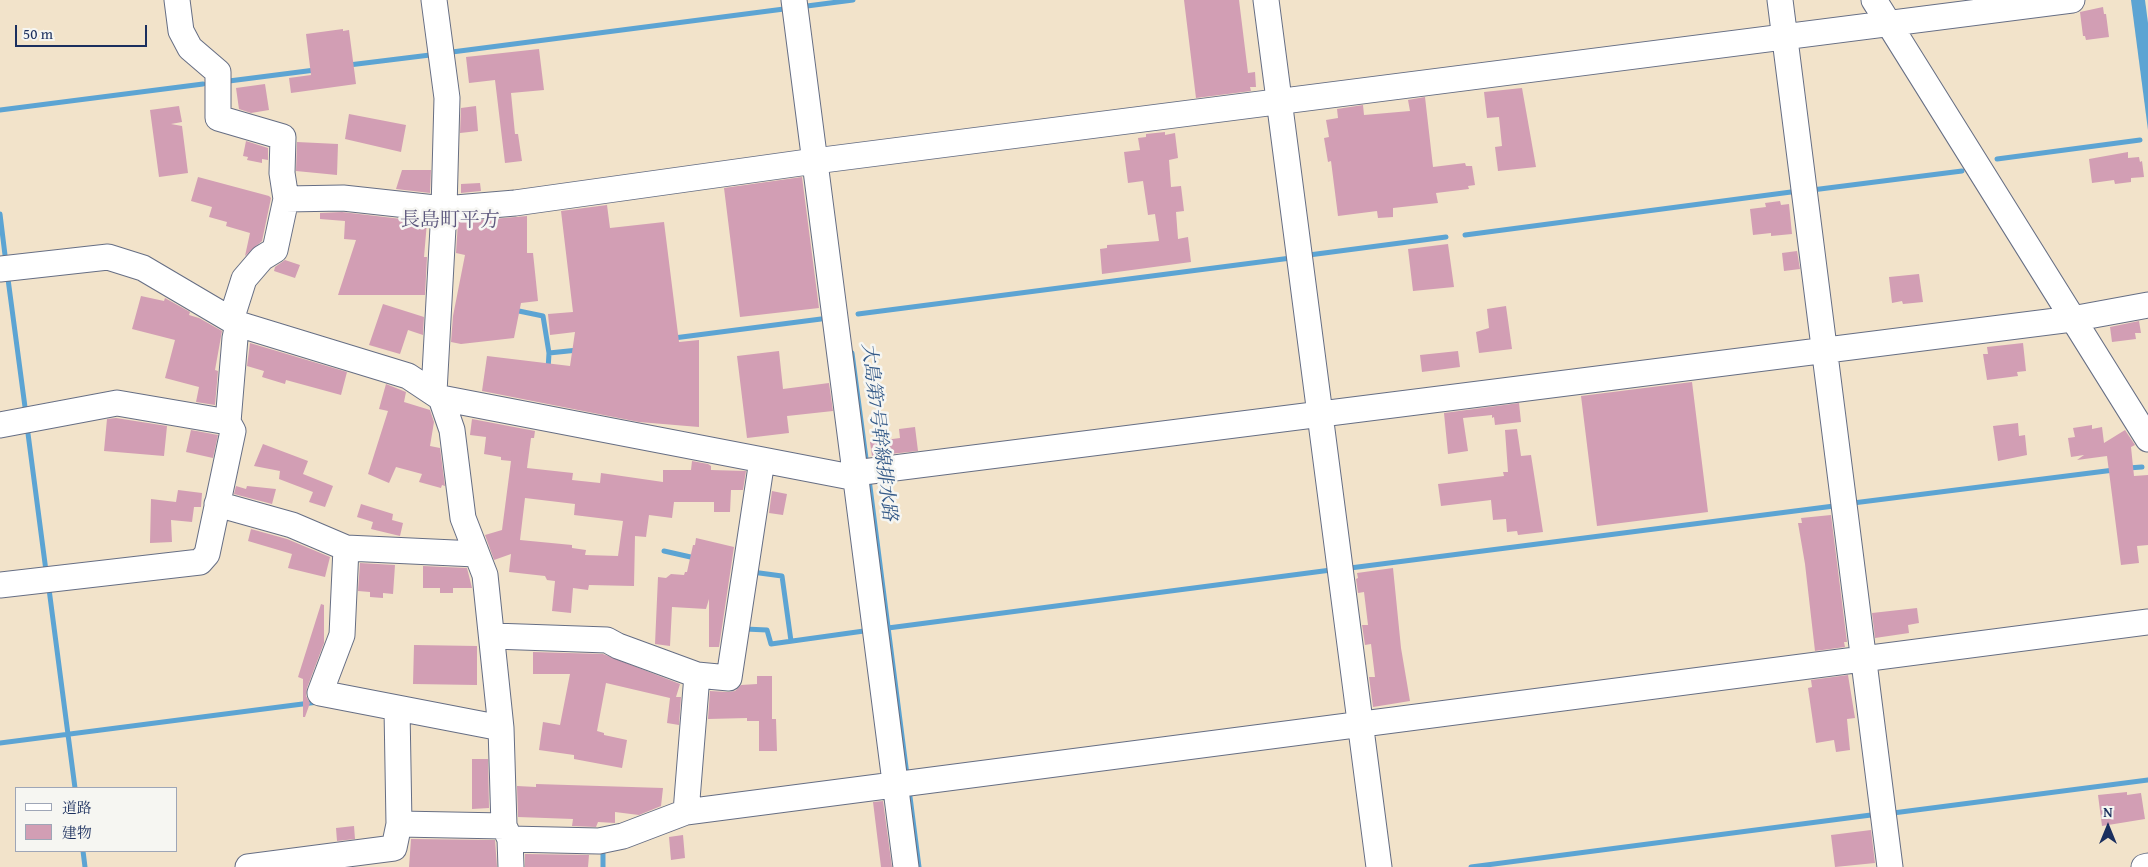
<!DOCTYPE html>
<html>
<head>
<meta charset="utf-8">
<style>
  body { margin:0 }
  #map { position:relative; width:2148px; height:867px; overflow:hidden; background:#f2e3ca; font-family:"Gentium Book Plus","Noto Serif JP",serif }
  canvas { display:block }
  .legend { position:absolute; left:15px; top:787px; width:162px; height:65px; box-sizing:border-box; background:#f6f6f2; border:1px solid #9ea6b7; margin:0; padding:6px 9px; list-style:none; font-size:15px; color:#1b2f5e }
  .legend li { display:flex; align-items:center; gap:10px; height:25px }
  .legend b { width:25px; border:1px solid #9ea6b7 }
  .north { position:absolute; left:2083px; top:802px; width:50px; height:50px; -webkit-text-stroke:4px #f6f6f2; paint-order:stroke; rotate:0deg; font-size:14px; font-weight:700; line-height:20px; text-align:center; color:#1b2f5e }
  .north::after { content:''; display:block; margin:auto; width:18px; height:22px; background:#1b2f5e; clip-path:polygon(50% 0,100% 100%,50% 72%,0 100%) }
  .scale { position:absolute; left:15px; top:25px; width:132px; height:22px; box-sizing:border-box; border:2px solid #1b2f5e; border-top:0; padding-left:6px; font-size:15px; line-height:18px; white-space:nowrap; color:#1b2f5e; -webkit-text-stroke:4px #f6f6f2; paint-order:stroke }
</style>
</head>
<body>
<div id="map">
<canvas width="2148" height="867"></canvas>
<ul class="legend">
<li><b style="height:6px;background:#fff"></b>道路</li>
<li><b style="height:14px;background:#d29eb4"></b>建物</li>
</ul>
<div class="north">N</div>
<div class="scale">50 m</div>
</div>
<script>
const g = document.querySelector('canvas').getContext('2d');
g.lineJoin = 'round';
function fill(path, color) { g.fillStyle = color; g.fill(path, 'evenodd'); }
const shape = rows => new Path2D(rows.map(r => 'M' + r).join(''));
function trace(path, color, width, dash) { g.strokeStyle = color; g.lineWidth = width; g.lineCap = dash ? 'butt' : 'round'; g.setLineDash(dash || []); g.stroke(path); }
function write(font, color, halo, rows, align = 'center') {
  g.font = font + ' "Gentium Book Plus","Noto Serif JP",serif'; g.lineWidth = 5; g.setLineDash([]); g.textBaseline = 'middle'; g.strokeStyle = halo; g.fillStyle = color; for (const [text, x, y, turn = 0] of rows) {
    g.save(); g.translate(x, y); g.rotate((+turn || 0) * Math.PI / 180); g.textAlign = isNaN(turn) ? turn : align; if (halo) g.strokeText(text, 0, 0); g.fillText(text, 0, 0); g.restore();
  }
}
fill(shape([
  [2131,0,2145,0,2148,23,2148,130]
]), '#5ca4d3');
trace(shape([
  [807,6,853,0],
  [452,52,784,9],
  [349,65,430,55],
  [229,81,315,70],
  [0,110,203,84],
  [1997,159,2140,140],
  [1812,190,1962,171],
  [0,214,5,255],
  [1465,235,1791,192],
  [1309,255,1446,237],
  [8,279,25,407],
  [514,310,543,316,549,353,578,350],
  [858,314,1291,258],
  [674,338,821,319],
  [852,353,867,466],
  [548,370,549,353],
  [27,426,46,571],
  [2128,468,2142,467],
  [869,479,907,775],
  [1853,503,2114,470],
  [664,551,695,558],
  [1350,568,1834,506],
  [752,572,782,576,791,641],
  [49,589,75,788],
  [888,628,1331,570],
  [745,629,767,630,771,644,864,631],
  [0,743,318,702],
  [909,789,919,867],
  [1893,813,2148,780],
  [83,851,85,867],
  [603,854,603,867],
  [1471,867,1871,815]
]), '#5ca4d3', 5);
fill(shape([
  [1184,0,1239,0,1248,73,1255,72,1256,87,1250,87,1251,91,1196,98],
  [2103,7,2104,14,2106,14,2109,37,2086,40,2085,36,2083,36,2080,12],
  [343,29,343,31,349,30,356,84,291,93,289,78,311,75,306,34],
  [539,49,544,90,511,93,515,134,518,134,522,161,505,163,495,80,469,83,466,57],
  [265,84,269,110,251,113,239,109,236,88],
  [1522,88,1536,167,1498,171,1495,147,1502,146,1499,117,1487,118,1484,92],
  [1425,97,1433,167,1465,163,1466,166,1472,166,1475,185,1468,186,1469,189,1436,193,1438,203,1393,208,1393,217,1378,218,1377,211,1338,216,1331,161,1328,162,1324,138,1329,137,1326,120,1338,118,1337,109,1363,105,1364,115,1410,111,1408,100],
  [179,106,182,122,171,124,182,126,188,173,159,177,150,110],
  [476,106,478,131,460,133,461,108],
  [349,114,406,125,401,152,345,139],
  [1165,132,1165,135,1175,133,1178,158,1169,160,1171,187,1181,186,1184,211,1176,212,1178,239,1188,237,1191,262,1102,274,1100,249,1107,248,1107,245,1159,241,1155,214,1148,215,1143,181,1128,183,1124,152,1140,150,1138,138,1146,137,1146,134],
  [246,141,268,148,268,160,262,159,262,163,247,160,248,157,243,156],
  [297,142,338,144,337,175,296,171],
  [2128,152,2128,158,2139,157,2140,162,2142,161,2144,177,2131,178,2131,182,2115,184,2114,180,2092,183,2089,159],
  [402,170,431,170,430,193,396,189],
  [198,177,269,196,271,198,262,241,245,256,250,233,226,226,227,222,209,217,212,207,191,201],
  [802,177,819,308,740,317,724,188],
  [480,183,481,191,461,193,461,184],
  [1780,201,1781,205,1789,204,1792,234,1771,236,1771,233,1753,235,1750,209,1766,207,1765,203],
  [607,205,610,228,664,222,679,342,699,340,699,427,639,422,482,391,487,356,570,366,575,332,550,335,548,314,573,312,561,211],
  [342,212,427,222,424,257,427,257,425,295,338,295,356,240,344,239,345,221,320,219,320,213],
  [527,216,527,253,533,253,538,301,521,303,514,338,461,344,451,342,453,316,465,255,456,253,458,222],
  [1448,244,1454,287,1413,291,1408,249],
  [1797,251,1800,269,1784,271,1782,253],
  [285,260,300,265,295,278,274,271,275,267],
  [1919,274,1923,302,1903,304,1902,301,1892,303,1889,277],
  [141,296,164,301,165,298,190,312,189,315,199,318,222,331,215,370,218,371,215,405,196,402,199,387,165,378,175,340,132,329],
  [383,304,424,317,423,335,408,330,400,354,369,345],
  [1506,306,1512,349,1479,353,1476,332,1489,328,1487,309],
  [2139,321,2141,333,2135,333,2136,339,2112,342,2110,327],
  [250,343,347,372,341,395,286,380,285,384,262,377,264,371,247,366],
  [2023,343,2026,371,2017,372,2018,376,1987,380,1983,354,1988,354,1987,347],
  [779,351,783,389,829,383,833,411,787,416,789,433,747,438,737,356],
  [1458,351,1460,367,1422,372,1420,355],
  [1692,382,1708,512,1597,526,1581,396],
  [386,384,406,392,404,402,430,410,434,422,430,446,440,448,445,486,442,485,441,488,419,482,422,474,396,467,389,483,368,474,388,411,379,409],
  [1519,403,1521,422,1495,425,1494,417,1492,418,1492,415,1463,418,1468,451,1448,454,1444,413],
  [116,418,167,426,164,456,104,451,107,419],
  [472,419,535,431,534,438,531,438,527,468,573,473,572,480,600,483,601,473,663,482,663,470,691,470,692,461,708,464,711,466,711,470,746,471,743,490,731,490,730,512,714,512,714,502,674,502,672,518,649,515,646,537,635,536,634,586,589,585,588,590,573,588,571,613,552,611,555,581,547,580,545,576,509,572,511,554,494,560,485,535,502,530,511,461,501,460,501,457,484,454,486,437,470,435],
  [525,498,575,504,574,515,623,521,618,556,585,555,586,550,572,548,572,545,520,540],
  [2018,423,2019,436,2025,435,2027,455,1998,461,1993,426],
  [2092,425,2092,429,2102,427,2104,443,2125,430,2135,445,2131,447,2134,476,2148,475,2148,545,2137,546,2139,563,2121,565,2107,456,2077,460,2084,455,2071,457,2068,438,2075,437,2073,428],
  [915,427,918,451,872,456,870,442,900,438,899,429],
  [1517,429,1521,456,1531,455,1543,532,1518,535,1517,531,1507,532,1506,519,1493,520,1491,500,1441,506,1438,484,1504,476,1503,472,1508,472,1505,430],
  [191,430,218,435,213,458,186,452],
  [263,444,308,461,303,474,333,486,325,507,309,502,313,492,279,479,280,471,254,466],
  [236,486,246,489,247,486,276,489,272,504,234,494],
  [178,490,202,493,201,507,194,507,192,522,171,520,172,542,150,543,151,499,176,502],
  [772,491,787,494,783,515,769,513],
  [361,504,393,514,392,520,403,523,400,536,371,529,373,522,357,517],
  [1831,515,1847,642,1844,642,1845,647,1815,651,1805,564,1798,523,1802,523,1801,518],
  [251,529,287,539,330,557,325,577,288,568,292,554,248,541],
  [696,538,734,547,719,647,709,647,709,599,706,609,672,607,670,646,655,644,658,577,666,578,671,574,684,575,685,572,687,572,693,545,695,545],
  [360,563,395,565,393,594,383,593,383,598,370,597,370,592,358,591],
  [423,566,467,568,472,588,453,588,453,593,440,593,440,588,423,588],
  [1393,568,1401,648,1410,701,1373,707,1369,677,1375,677,1371,644,1365,645,1362,625,1368,625,1364,592,1358,593,1356,579,1358,578,1357,573],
  [321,604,324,605,324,643,307,688,306,696,310,703,305,717,303,717,303,679,298,677],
  [1917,608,1919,623,1908,625,1909,633,1875,638,1872,613],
  [414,645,477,646,477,685,413,684],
  [533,652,603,654,680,684,676,697,681,697,679,725,667,723,670,698,606,683,597,731,604,733,604,735,627,740,622,768,574,759,574,755,539,750,543,722,560,725,570,674,533,674],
  [1848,675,1855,718,1847,719,1850,750,1836,752,1834,740,1816,743,1808,688,1812,687,1811,680],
  [757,676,772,676,772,719,776,719,777,751,759,751,759,721,747,721,747,718,708,719,710,691,728,692,735,691,741,685,757,684],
  [472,759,488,759,489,808,472,809],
  [536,784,663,788,661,806,639,815,615,812,615,823,598,822,596,827,572,826,573,819,518,817,517,786,536,787],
  [2127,792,2127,795,2141,793,2145,819,2102,826,2098,795],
  [883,801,892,867,881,867,873,802],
  [354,826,355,839,337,841,336,828],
  [1871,830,1875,863,1835,867,1831,835],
  [683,835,685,858,671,860,669,837],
  [411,839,495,840,497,867,409,867],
  [525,854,595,855,589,855,588,867,525,867]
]), '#d29eb4');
const minor = shape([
  [177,0,181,31,190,48,218,72,218,118,283,137,282,173,286,199,275,250,262,258,244,279,231,320],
  [434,0,447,98,444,209,434,392],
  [794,0,906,867],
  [1266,0,1379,867],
  [1780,0,1890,867],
  [1874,0,2148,439],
  [286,199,343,198,444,209,515,203,815,161,2072,0],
  [0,269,108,257,143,268,238,324,408,376,441,398,856,478],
  [441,398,452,430,463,518,485,575,501,728,504,826,510,839,511,867],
  [0,425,117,403,228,422],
  [855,473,2072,319,2148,305],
  [217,504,292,525,346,548,476,554],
  [346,548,342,635,320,693,501,728],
  [0,585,200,562,207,554,233,431,228,422,235,338,238,324],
  [493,636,607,640,618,646,697,675,686,812],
  [697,675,729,678,762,460],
  [397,709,399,824],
  [510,839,599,841,623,836,686,812,2148,622],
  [248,867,394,848,399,824,504,826],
  [2144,867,2148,866]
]);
trace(minor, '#666e84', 27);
trace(minor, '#fff', 25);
write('italic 19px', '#325887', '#f6f6f2', [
  ["大島第7号幹線排水路",878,432,83]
]);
write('20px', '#5b567c', '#f6f6f2', [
  ["長島町平方",450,221]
]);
</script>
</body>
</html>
